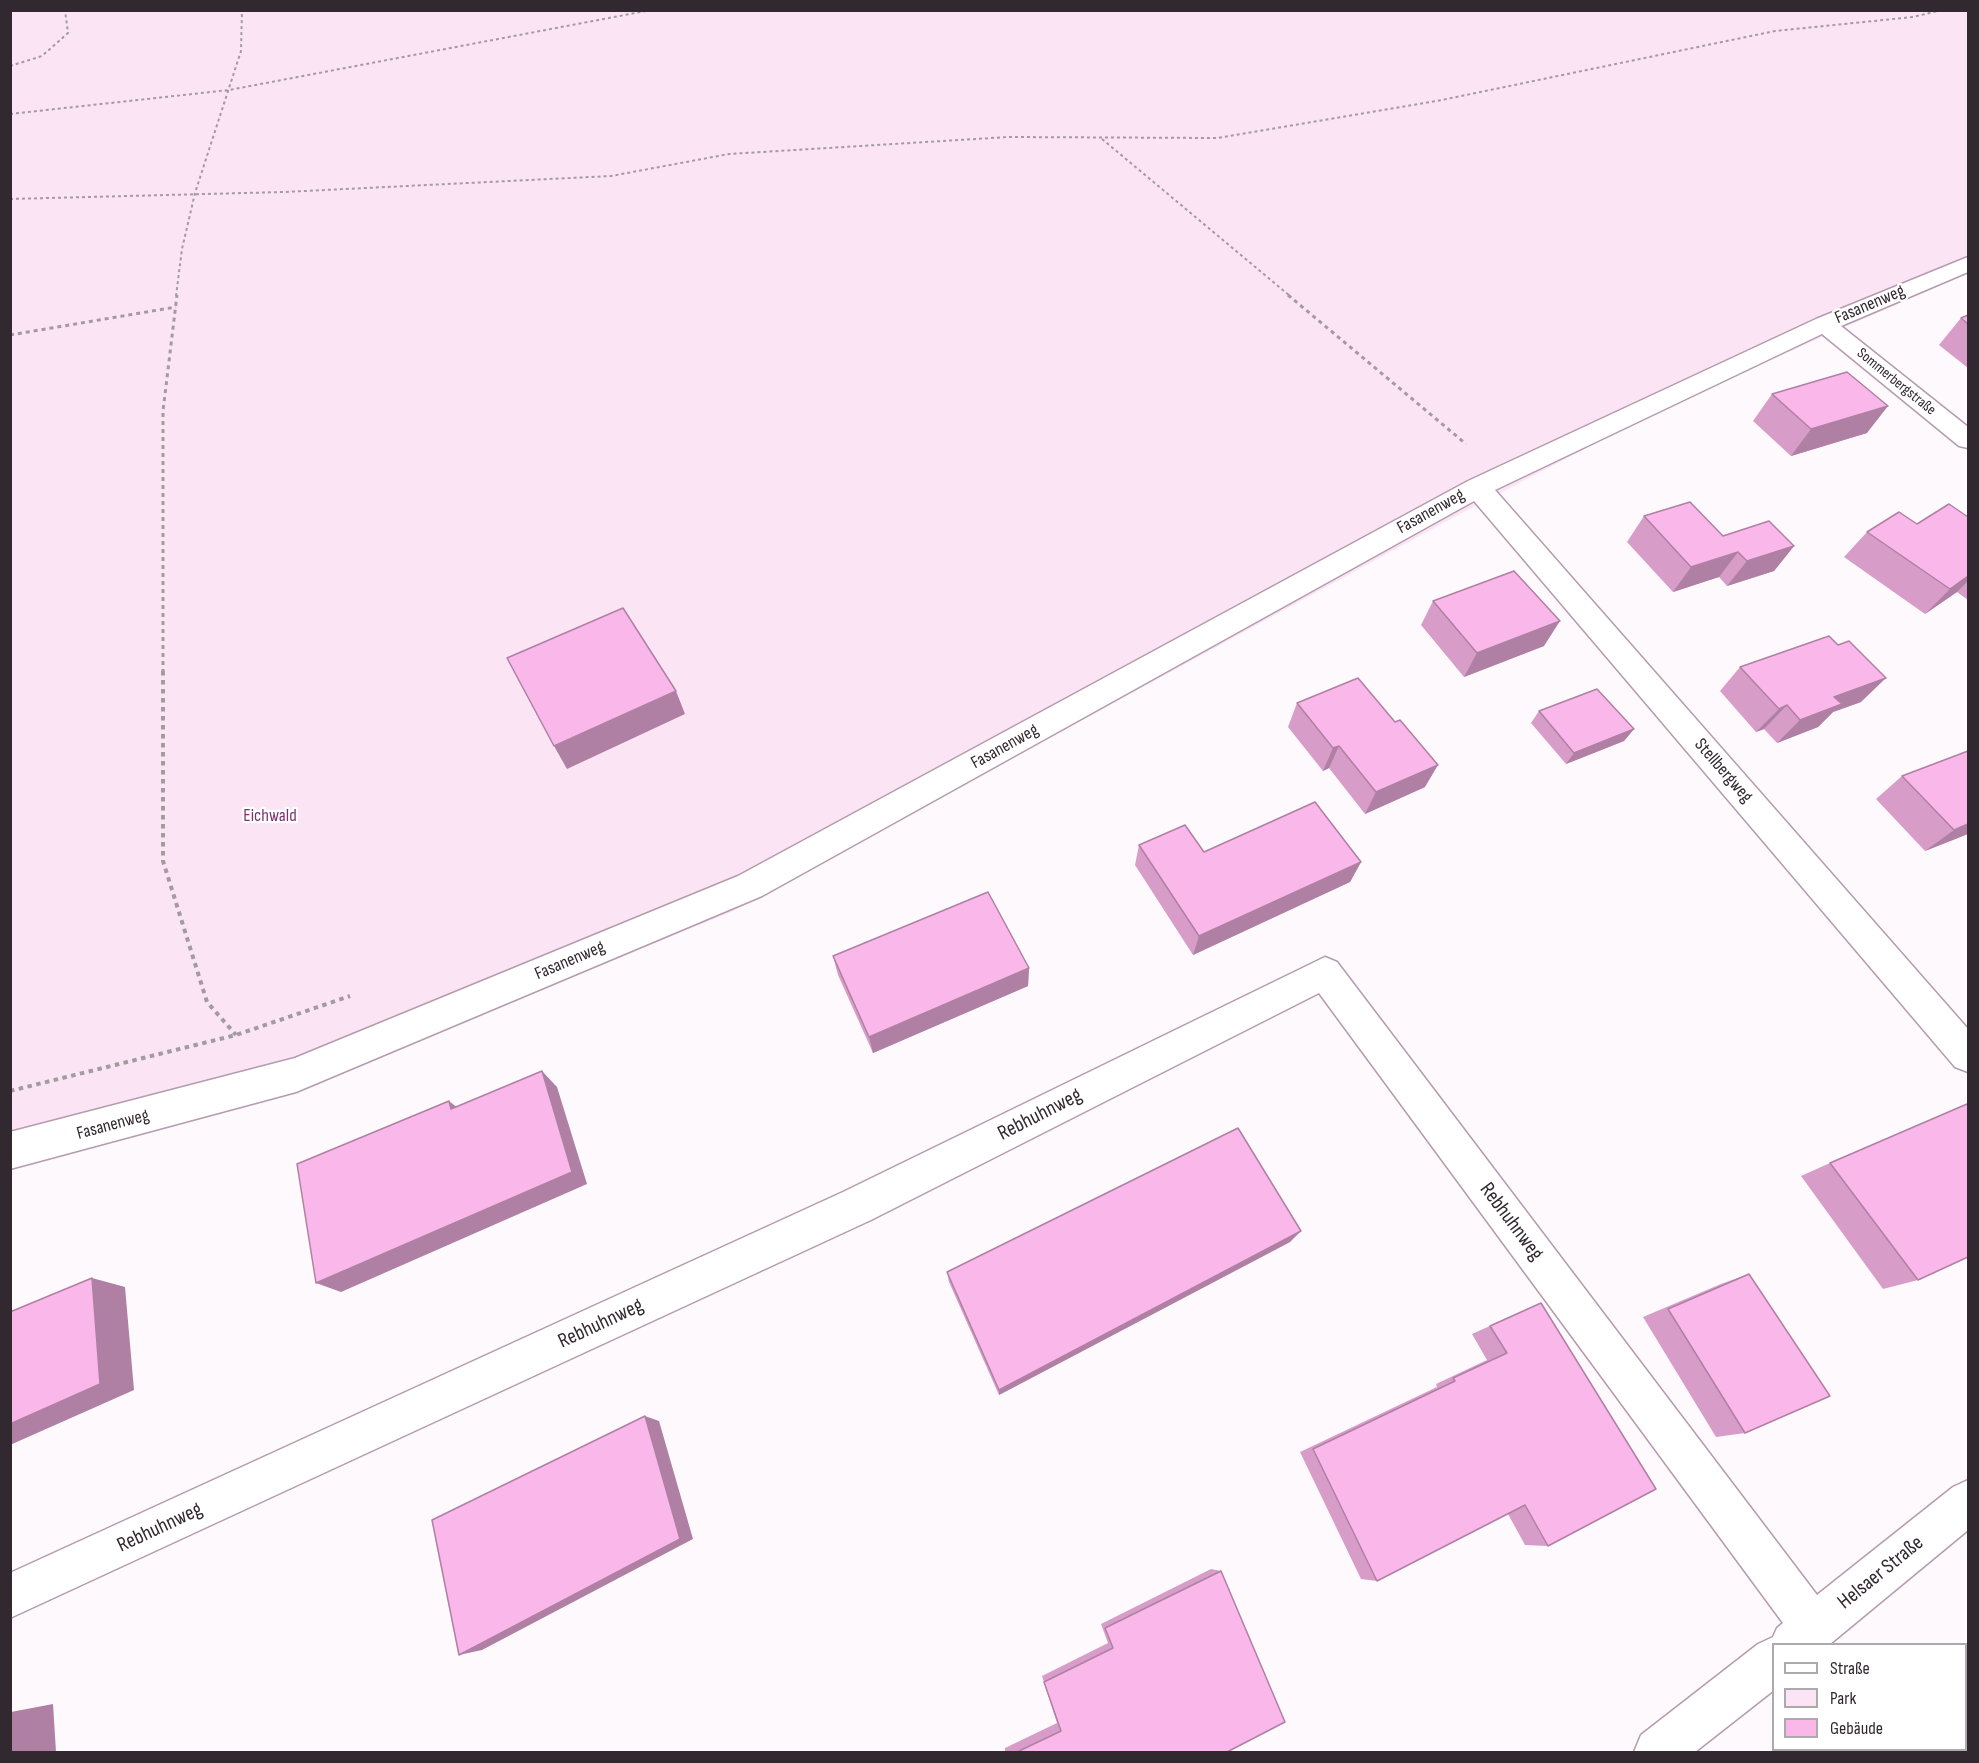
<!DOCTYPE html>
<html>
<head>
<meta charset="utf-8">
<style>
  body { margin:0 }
  #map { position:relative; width:1979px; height:1763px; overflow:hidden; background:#fef9fd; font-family:"Sofia Sans Condensed",sans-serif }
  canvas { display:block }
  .frame { position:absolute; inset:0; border:12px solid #32282f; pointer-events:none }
  .legend { position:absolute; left:1772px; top:1643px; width:195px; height:108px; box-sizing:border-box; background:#fff; border:2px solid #ada9ac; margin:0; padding:8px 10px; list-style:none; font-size:18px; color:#32282f }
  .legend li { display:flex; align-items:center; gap:12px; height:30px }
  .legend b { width:30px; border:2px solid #ada9ac }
</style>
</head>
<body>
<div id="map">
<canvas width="1979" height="1763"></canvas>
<div class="frame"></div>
<ul class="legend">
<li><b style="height:8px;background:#fff"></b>Straße</li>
<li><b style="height:16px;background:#fbe5f5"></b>Park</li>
<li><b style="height:16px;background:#fab7e9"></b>Gebäude</li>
</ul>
</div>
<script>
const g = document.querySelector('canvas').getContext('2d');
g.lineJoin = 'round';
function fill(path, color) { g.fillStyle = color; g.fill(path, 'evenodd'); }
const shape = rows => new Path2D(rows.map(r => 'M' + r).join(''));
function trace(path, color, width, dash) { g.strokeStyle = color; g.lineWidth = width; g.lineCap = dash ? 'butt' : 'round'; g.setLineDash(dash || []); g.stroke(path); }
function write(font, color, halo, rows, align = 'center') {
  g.font = font + ' "Sofia Sans Condensed",sans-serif'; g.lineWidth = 4.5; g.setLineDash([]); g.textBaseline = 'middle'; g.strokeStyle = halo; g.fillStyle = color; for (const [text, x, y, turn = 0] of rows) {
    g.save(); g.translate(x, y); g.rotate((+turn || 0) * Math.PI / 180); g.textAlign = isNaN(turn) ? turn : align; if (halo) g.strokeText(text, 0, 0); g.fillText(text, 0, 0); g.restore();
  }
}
fill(shape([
  [11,11,1968,11,1968,273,1679,400,1458,515,731,912,297,1089,11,1164]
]), '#fbe5f5');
const minor = shape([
  [1968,257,1968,272,1841,326,1968,427,1968,448,1959,446,1822,334,1495,490,1968,1029,1968,1072,1955,1067,1474,501,762,896,296,1092,10,1169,10,1132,295,1058,738,876,1468,481,1816,319,1968,257],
  [1325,957,1337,962,1817,1595,1953,1487,1968,1480,1968,1530,1830,1644,1774,1644,1774,1690,1695,1752,1634,1752,1641,1735,1758,1644,1773,1637,1777,1628,1783,1623,1319,993,871,1220,10,1618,10,1573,843,1192,1325,957]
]);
trace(minor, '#b59bae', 3);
trace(shape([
  [10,66,42,56,68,33,65,10],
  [10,114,229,90,651,10],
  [1102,139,1290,296],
  [10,199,284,192,611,176,729,154,1008,137,1218,138,1437,101,1775,31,1913,17,1942,10],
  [176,296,182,249,195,193,241,51,242,10]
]), '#a29ba0', 2, [3, 3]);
trace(shape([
  [1288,295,1466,444],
  [10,335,176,307],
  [163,673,163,411,177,295]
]), '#a29ba0', 3, [4, 4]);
trace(shape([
  [163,671,163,861,207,1002,236,1035],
  [10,1091,236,1035,350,996]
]), '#a29ba0', 4, [4.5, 4.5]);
fill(minor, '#fff');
fill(shape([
  [1968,315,1968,368,1939,345,1961,318],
  [1772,394,1867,433,1791,456,1753,421],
  [1644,516,1723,536,1794,546,1774,571,1727,586,1719,577,1673,592,1627,542],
  [1968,517,1968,600,1957,592,1925,614,1844,557,1867,532],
  [1433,601,1544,646,1464,677,1421,625],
  [1740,667,1861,702,1833,712,1818,727,1777,743,1764,729,1756,732,1720,691],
  [1297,703,1425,787,1365,814,1329,768,1323,771,1288,727],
  [1539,711,1634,729,1624,741,1566,764,1531,723],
  [1902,776,1968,834,1925,851,1876,799],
  [1139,845,1204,852,1361,862,1350,882,1193,955,1135,865],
  [833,956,1029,968,1028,986,873,1053,838,975],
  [1830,1163,1918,1280,1883,1289,1801,1176],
  [1290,1242,999,1395,949,1282,947,1272],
  [1749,1274,1745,1433,1716,1437,1643,1317,1721,1284],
  [1541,1303,1548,1546,1525,1545,1508,1514,1377,1581,1361,1579,1300,1452,1437,1387,1436,1384,1487,1360,1472,1334],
  [1211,1569,1221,1571,1227,1752,1005,1752,1005,1748,1057,1723,1042,1676,1108,1643,1101,1624],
  [1965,1674,1968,1675,1968,1752,1856,1752,1860,1749,1965,1749]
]), '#d79dc8');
fill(shape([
  [1888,406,1867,433,1791,456,1811,429],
  [1794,546,1774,571,1727,586,1747,561],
  [1738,552,1719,577,1673,592,1691,567],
  [1968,576,1968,581,1957,592,1925,614,1950,589],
  [1560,621,1544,646,1464,677,1477,653],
  [1886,678,1861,702,1833,712,1818,727,1777,743,1800,720,1834,697],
  [676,691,685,714,567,769,554,746],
  [1787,705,1764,729,1756,732,1779,709],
  [1634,729,1624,741,1566,764,1574,753],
  [1339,746,1329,768,1323,771,1333,748],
  [1438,765,1425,787,1365,814,1376,792],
  [1968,824,1968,834,1925,851,1954,830],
  [1361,862,1350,882,1193,955,1199,936],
  [1029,968,1028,986,873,1053,869,1037],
  [542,1071,557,1087,587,1184,341,1292,316,1283],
  [449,1101,468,1116,451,1109],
  [1301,1231,1290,1242,999,1395,999,1390],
  [92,1278,125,1287,134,1390,10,1445,10,1424],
  [645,1416,659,1421,693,1539,482,1650,459,1655],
  [53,1704,56,1752,12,1752,11,1712]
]), '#af80a3');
const building = shape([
  [1968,315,1968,324,1961,318,1968,315],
  [1847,372,1888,406,1811,429,1772,394,1847,372],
  [1690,502,1723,536,1769,521,1794,546,1747,561,1738,552,1691,567,1644,516,1690,502],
  [1949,504,1968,517,1968,576,1950,589,1867,532,1899,512,1917,524,1949,504],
  [1514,571,1560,621,1477,653,1433,601,1514,571],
  [623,608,676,691,554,746,507,658,623,608],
  [1829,636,1838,645,1849,641,1886,678,1834,697,1842,704,1800,720,1787,705,1779,709,1740,667,1829,636],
  [1358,678,1395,722,1400,720,1438,765,1376,792,1339,746,1333,748,1297,703,1358,678],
  [1597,689,1634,729,1574,753,1539,711,1597,689],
  [1968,751,1968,824,1954,830,1902,776,1968,751],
  [1315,802,1361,862,1199,936,1139,845,1185,825,1204,852,1315,802],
  [988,892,1029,968,869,1037,833,956,988,892],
  [542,1071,572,1172,316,1283,297,1164,449,1101,451,1109,542,1071],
  [1967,1104,1968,1106,1968,1257,1918,1280,1830,1163,1967,1104],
  [1238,1128,1301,1231,999,1390,947,1272,1238,1128],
  [1749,1274,1830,1396,1745,1433,1668,1309,1749,1274],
  [92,1278,100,1384,10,1424,10,1312,92,1278],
  [1541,1303,1656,1489,1548,1546,1525,1505,1377,1581,1313,1449,1455,1381,1453,1378,1507,1353,1490,1326,1541,1303],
  [645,1416,680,1539,459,1655,432,1520,645,1416],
  [1221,1571,1285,1722,1227,1752,1017,1752,1061,1731,1044,1682,1113,1648,1105,1628,1221,1571],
  [1968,1703,1968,1752,1908,1752,1912,1749,1965,1749,1965,1705,1968,1703],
  [11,1712,12,1752,10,1752,11,1712]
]);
fill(building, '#fab7e9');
trace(building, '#af80a3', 1.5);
write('15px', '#32282f', '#fff', [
  ["Sommerbergstraße",1896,382,39]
]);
write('18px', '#32282f', '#fff', [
  ["Fasanenweg",1870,305,-23],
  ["Fasanenweg",1431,512,-29],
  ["Fasanenweg",1005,747,-29],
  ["Stellbergweg",1723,771,49],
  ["Fasanenweg",570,961,-23],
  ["Fasanenweg",113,1125,-15]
]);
write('18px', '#7d316e', '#fff', [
  ["Eichwald",270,816]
]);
write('21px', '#32282f', '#fff', [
  ["Rebhuhnweg",1040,1115,-27],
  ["Rebhuhnweg",1511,1222,53],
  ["Rebhuhnweg",601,1324,-25],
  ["Rebhuhnweg",160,1528,-25],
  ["Helsaer Straße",1881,1573,-39]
]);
</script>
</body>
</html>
